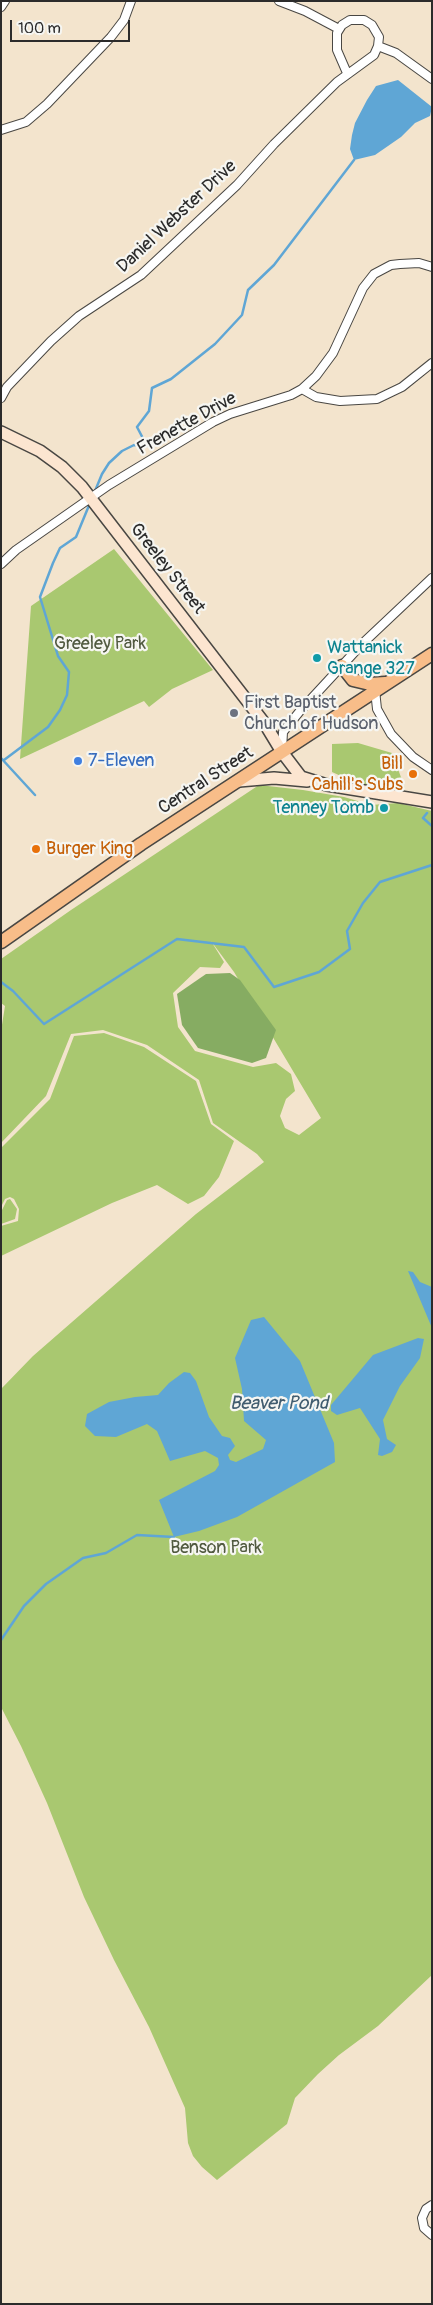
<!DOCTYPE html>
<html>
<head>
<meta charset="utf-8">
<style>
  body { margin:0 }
  #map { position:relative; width:433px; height:2305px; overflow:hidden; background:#f3e4cd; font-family:Pangolin,sans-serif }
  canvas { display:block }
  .frame { position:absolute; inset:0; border:2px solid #2b2b2b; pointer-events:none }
  .scale { position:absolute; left:10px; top:20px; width:120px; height:22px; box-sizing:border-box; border:2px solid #2b2b2b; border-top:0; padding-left:6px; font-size:15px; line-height:18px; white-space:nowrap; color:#2b2b2b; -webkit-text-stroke:4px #f6f6f2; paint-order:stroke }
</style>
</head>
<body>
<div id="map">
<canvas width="433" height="2305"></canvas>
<div class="frame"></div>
<div class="scale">100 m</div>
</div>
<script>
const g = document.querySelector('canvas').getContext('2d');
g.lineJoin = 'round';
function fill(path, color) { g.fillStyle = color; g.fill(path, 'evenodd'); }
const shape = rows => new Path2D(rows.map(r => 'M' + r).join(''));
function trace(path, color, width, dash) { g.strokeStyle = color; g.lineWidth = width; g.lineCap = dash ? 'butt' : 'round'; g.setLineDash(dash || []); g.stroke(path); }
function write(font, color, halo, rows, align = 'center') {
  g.font = font + ' Pangolin,sans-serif'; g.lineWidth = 4.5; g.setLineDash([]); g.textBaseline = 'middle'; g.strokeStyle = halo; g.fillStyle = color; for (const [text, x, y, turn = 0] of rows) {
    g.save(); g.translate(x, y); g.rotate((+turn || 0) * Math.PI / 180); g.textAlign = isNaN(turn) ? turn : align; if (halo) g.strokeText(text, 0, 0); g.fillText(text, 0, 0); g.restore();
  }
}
fill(shape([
  [114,549,213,670,172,689,149,707,144,701,20,759,31,606],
  [358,743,392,753,405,788,363,786,332,772,332,744],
  [259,785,303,790,344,797,371,805,398,803,432,811,432,1975,378,2026,339,2055,318,2074,295,2098,287,2124,217,2180,202,2167,193,2156,188,2143,185,2108,149,2027,114,1960,84,1897,47,1803,21,1746,1,1707,1,1389,33,1356,196,1214,264,1162,257,1154,213,1123,199,1080,147,1045,103,1030,71,1034,46,1096,1,1143,1,1031,5,1006,1,1003,1,959,71,910],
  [211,941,234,972,321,1118,299,1135,285,1128,280,1116,286,1099,295,1091,291,1074,276,1063,253,1067,195,1051,178,1027,173,993,200,967,220,968,224,962],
  [104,1033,144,1047,196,1081,211,1124,234,1141,219,1177,204,1196,188,1204,157,1185,112,1203,1,1256,1,1226,18,1221,19,1209,14,1199,10,1197,5,1199,1,1207,1,1148,50,1099,74,1036],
  [10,1199,17,1209,15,1219,1,1224,1,1212,7,1200]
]), '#a9c870');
fill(shape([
  [230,973,240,980,276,1030,266,1058,252,1063,198,1048,182,1025,177,994,206,974]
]), '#86ac62');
fill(shape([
  [398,80,432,107,430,116,415,123,401,137,375,155,354,160,350,149,352,135,355,123,367,100,376,86],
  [408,1271,413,1272,420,1282,432,1287,432,1328],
  [264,1317,300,1361,334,1443,335,1462,237,1517,199,1531,174,1537,159,1500,215,1471,219,1465,218,1458,205,1451,170,1461,157,1431,147,1424,116,1437,95,1436,85,1426,87,1414,109,1402,135,1397,158,1395,169,1383,184,1372,190,1373,196,1381,209,1417,222,1436,230,1438,235,1446,228,1455,230,1460,236,1462,263,1449,266,1440,244,1421,242,1389,235,1358,251,1320],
  [418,1338,424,1339,420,1358,400,1386,383,1420,387,1439,396,1445,392,1452,382,1456,378,1455,380,1439,360,1408,337,1415,331,1411,331,1405,373,1355]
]), '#5fa6d5');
trace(shape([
  [95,491,102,474,109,463,122,451,134,445,147,446,137,427,149,411,152,388,171,379,215,344,242,315,248,290,274,265,354,160],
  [1,758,35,795],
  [4,760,48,727,60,710,67,695,69,672,58,656,40,597,53,563,60,548,76,537,90,503],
  [427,813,423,818,432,826],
  [1,982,13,991,44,1024,177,939,244,947,274,987,319,972,350,949,347,931,363,903,380,882,432,865],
  [1,1640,24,1606,46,1584,83,1558,106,1553,137,1535,174,1537]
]), '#5fa6d5', 2.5);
const street = shape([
  [279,1,305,11,339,29],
  [1,7,5,1],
  [378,46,396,53,432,79],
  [1,130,26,122,47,104,111,37,124,20,131,1],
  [302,389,316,397,340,401,377,399,402,387,432,363],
  [1,398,7,387,51,341,79,316,141,275,237,185,274,144,337,82,374,55,378,46,379,37,372,25,364,20,350,20,342,25,337,33,337,50,347,73],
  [1,564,16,550,109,485,213,422,230,414,291,395,302,389,316,376,333,353,363,288,374,274,391,265,400,264,419,263,432,267],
  [375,690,377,709,391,734,413,757,432,770],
  [282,750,283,732,300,711,362,644,432,578],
  [432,2205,426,2209,422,2218,424,2228,432,2235]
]);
const secondary = shape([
  [1,432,40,451,62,467,82,487,265,724,282,752,301,777,327,785,432,802],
  [239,781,274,778,307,781]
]);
const primary = shape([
  [342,666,353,680,370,684,385,683],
  [1,942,141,844,432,654]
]);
trace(street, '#494743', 10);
trace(secondary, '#494743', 14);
trace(primary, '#494743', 15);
trace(street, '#fff', 8);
trace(secondary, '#fce5d0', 11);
trace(primary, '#f8bd89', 12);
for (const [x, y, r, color] of [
  [317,658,5,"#0f9aa8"],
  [234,713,5,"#6b7280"],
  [78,761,5,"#3f7fe0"],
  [413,774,5,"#e8710a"],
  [384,808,5,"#0f9aa8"],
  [36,849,5,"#e8710a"]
]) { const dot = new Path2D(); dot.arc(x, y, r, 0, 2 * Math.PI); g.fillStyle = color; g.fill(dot); trace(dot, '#f6f6f2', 2); }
write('18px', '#2b2b2b', '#f6f6f2', [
  ["Daniel Webster Drive",177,217,-43],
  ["Frenette Drive",187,424,-29],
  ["Greeley Street",167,569,52],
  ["Central Street",206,781,-33]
]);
write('18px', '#515a40', '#f6f6f2', [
  ["Greeley Park",100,644],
  ["Benson Park",216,1548]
]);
write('18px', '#0d838f', '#f6f6f2', [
  ["Wattanick",327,648],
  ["Grange 327",327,669],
  ["Tenney Tomb",374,808,"right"]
], 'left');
write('18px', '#5b616d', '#f6f6f2', [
  ["First Baptist",244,703],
  ["Church of Hudson",244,724]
], 'left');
write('18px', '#366cbe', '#f6f6f2', [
  ["7-Eleven",88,761]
], 'left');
write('18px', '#c56008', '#f6f6f2', [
  ["Bill",403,764],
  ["Cahill's Subs",403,785],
  ["Burger King",46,849,"left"]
], 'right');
write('italic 19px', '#405c6f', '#f6f6f2', [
  ["Beaver Pond",279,1404]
]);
</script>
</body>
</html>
